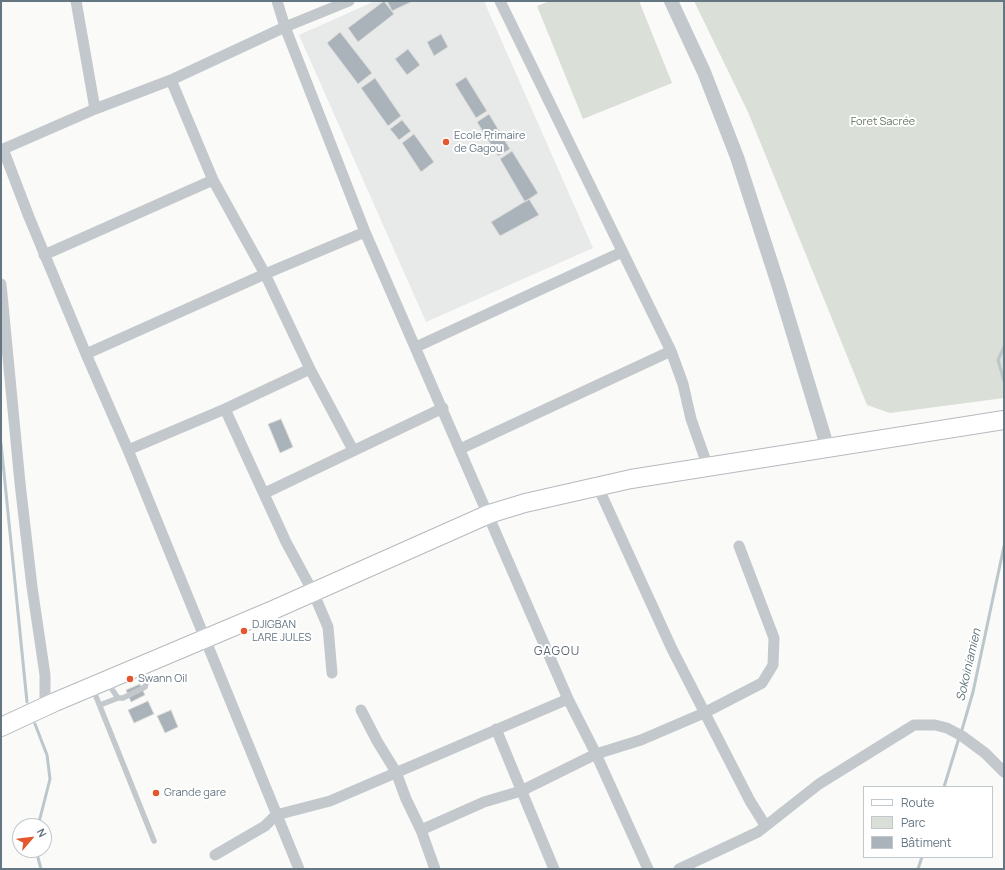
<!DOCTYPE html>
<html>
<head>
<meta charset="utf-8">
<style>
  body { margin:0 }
  #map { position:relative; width:1005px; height:870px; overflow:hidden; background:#fafaf8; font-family:Manrope,sans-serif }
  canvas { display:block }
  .frame { position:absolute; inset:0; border:2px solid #657683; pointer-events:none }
  .legend { position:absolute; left:863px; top:786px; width:130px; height:72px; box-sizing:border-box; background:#fff; border:1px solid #c1c8cd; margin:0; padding:5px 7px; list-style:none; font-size:12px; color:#657683 }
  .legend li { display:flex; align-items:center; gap:8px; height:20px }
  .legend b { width:20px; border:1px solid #c1c8cd }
  .north { position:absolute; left:12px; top:818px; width:40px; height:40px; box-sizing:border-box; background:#fff; border:1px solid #c1c8cd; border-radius:50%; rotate:62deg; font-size:11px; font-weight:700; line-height:16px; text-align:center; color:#657683 }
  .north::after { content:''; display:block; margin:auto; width:14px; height:18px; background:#e4572e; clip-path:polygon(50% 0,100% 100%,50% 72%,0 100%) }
</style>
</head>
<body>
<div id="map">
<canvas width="1005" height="870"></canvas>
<div class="frame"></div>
<ul class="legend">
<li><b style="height:5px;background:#fff"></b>Route</li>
<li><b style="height:11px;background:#dadfd7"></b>Parc</li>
<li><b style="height:11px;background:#aab3b9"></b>Bâtiment</li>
</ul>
<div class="north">N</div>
</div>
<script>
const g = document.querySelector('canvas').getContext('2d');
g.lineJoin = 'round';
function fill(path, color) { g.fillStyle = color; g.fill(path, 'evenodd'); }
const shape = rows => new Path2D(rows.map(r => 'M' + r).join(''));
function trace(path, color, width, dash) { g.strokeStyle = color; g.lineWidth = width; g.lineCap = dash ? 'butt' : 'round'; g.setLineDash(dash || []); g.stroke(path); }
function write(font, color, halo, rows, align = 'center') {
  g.font = font + ' Manrope,sans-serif'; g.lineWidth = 4; g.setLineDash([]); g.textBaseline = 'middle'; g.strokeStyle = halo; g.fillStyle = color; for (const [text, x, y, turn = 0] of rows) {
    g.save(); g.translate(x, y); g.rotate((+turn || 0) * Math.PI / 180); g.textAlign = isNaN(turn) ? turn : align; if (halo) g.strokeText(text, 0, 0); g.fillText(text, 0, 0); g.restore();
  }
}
fill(shape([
  [375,1,484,1,593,248,426,322,299,35]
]), '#e8e9e9');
fill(shape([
  [550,1,639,1,672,83,583,119,537,6],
  [694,1,1004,1,1004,398,890,413,867,405,748,112]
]), '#dadfd7');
trace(shape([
  [1004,347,998,360,1004,381],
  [1,443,27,702],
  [35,724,47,755,50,779,38,826],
  [961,733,973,692,1004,546],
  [944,787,959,738],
  [36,850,41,869],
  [918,869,922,857]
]), '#bbc7cb', 3);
const building = shape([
  [384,1,394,14,358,42,348,28,384,1],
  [387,1,413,1,392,11,387,1],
  [340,32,372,73,358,84,327,43,340,32],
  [441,34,448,47,434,56,427,42,441,34],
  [408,49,420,65,407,75,395,59,408,49],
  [466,77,487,111,476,118,455,84,466,77],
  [375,78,401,116,388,126,361,88,375,78],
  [489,114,510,149,498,156,477,122,489,114],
  [402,120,411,131,399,140,390,129,402,120],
  [414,134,434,162,421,172,402,143,414,134],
  [512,151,538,193,525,202,500,159,512,151],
  [529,199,539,215,500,236,491,222,529,199],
  [281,419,293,447,280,453,268,424,281,419],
  [140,684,145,695,131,702,126,690,140,684],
  [148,701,154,714,134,723,128,710,148,701],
  [171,710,178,727,165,733,157,716,171,710]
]);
fill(building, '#aab3b9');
trace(building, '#dcdcda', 1);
const primary = shape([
  [1,727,55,702,273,610,489,514,525,503,631,479,1004,420]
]);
trace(primary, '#b5babe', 20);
trace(shape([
  [107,682,118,698,123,698,145,687,146,683,144,668],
  [93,689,154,841],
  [100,705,118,698]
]), '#c3c8cc', 5.5);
trace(shape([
  [76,1,95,109],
  [277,1,285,27,365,232,568,699,596,754,648,869],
  [500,1,671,351,683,384,691,419,708,467],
  [171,80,213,180,265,274,310,369,353,450],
  [3,149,29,217,86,354,265,274,365,232],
  [1,150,95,109,171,80,285,27,349,1],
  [44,255,213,180],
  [1,284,20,483,32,587,45,675,45,707],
  [416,347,622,252],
  [86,354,128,450,299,869],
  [225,409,286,542,313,592,328,627,332,673],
  [460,449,671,351],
  [128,450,225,409,310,369],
  [598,487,672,649,750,801,765,825],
  [265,493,443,408],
  [361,710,377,741,396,772,406,799,421,830,484,802,521,791,596,754,641,740,704,713,762,683,773,665,774,638,739,546],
  [496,729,554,869],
  [421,830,435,869],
  [215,855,265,826,276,815,330,801,568,699],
  [679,869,758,832,819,784,914,725,935,725,947,728,962,736,985,753,1004,772]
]), '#c3c8cc', 11);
trace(shape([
  [671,1,704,72,737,157,779,287,828,449]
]), '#c3c8cc', 14);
trace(primary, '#fff', 18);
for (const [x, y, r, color] of [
  [446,142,4,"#e4572e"],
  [244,631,4,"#e4572e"],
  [130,679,4,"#e4572e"],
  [156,793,4,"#e4572e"]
]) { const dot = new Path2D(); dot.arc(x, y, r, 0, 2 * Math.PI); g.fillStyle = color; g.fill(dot); trace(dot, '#fff', 1.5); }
write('11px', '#687a64', '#fff', [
  ["Foret Sacrée",883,122]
]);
write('11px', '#657683', '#fff', [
  ["Ecole Primaire",454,136],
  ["de Gagou",454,149],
  ["DJIGBAN",252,625],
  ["LARE JULES",252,638],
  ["Swann Oil",138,679],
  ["Grande gare",164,793]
], 'left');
g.letterSpacing = '1px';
write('12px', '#57646e', '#fff', [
  ["GAGOU",557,652]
]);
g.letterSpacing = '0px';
write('italic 12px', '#60757c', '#fff', [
  ["Sokoiniamien",969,665,-77]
]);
</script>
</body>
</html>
